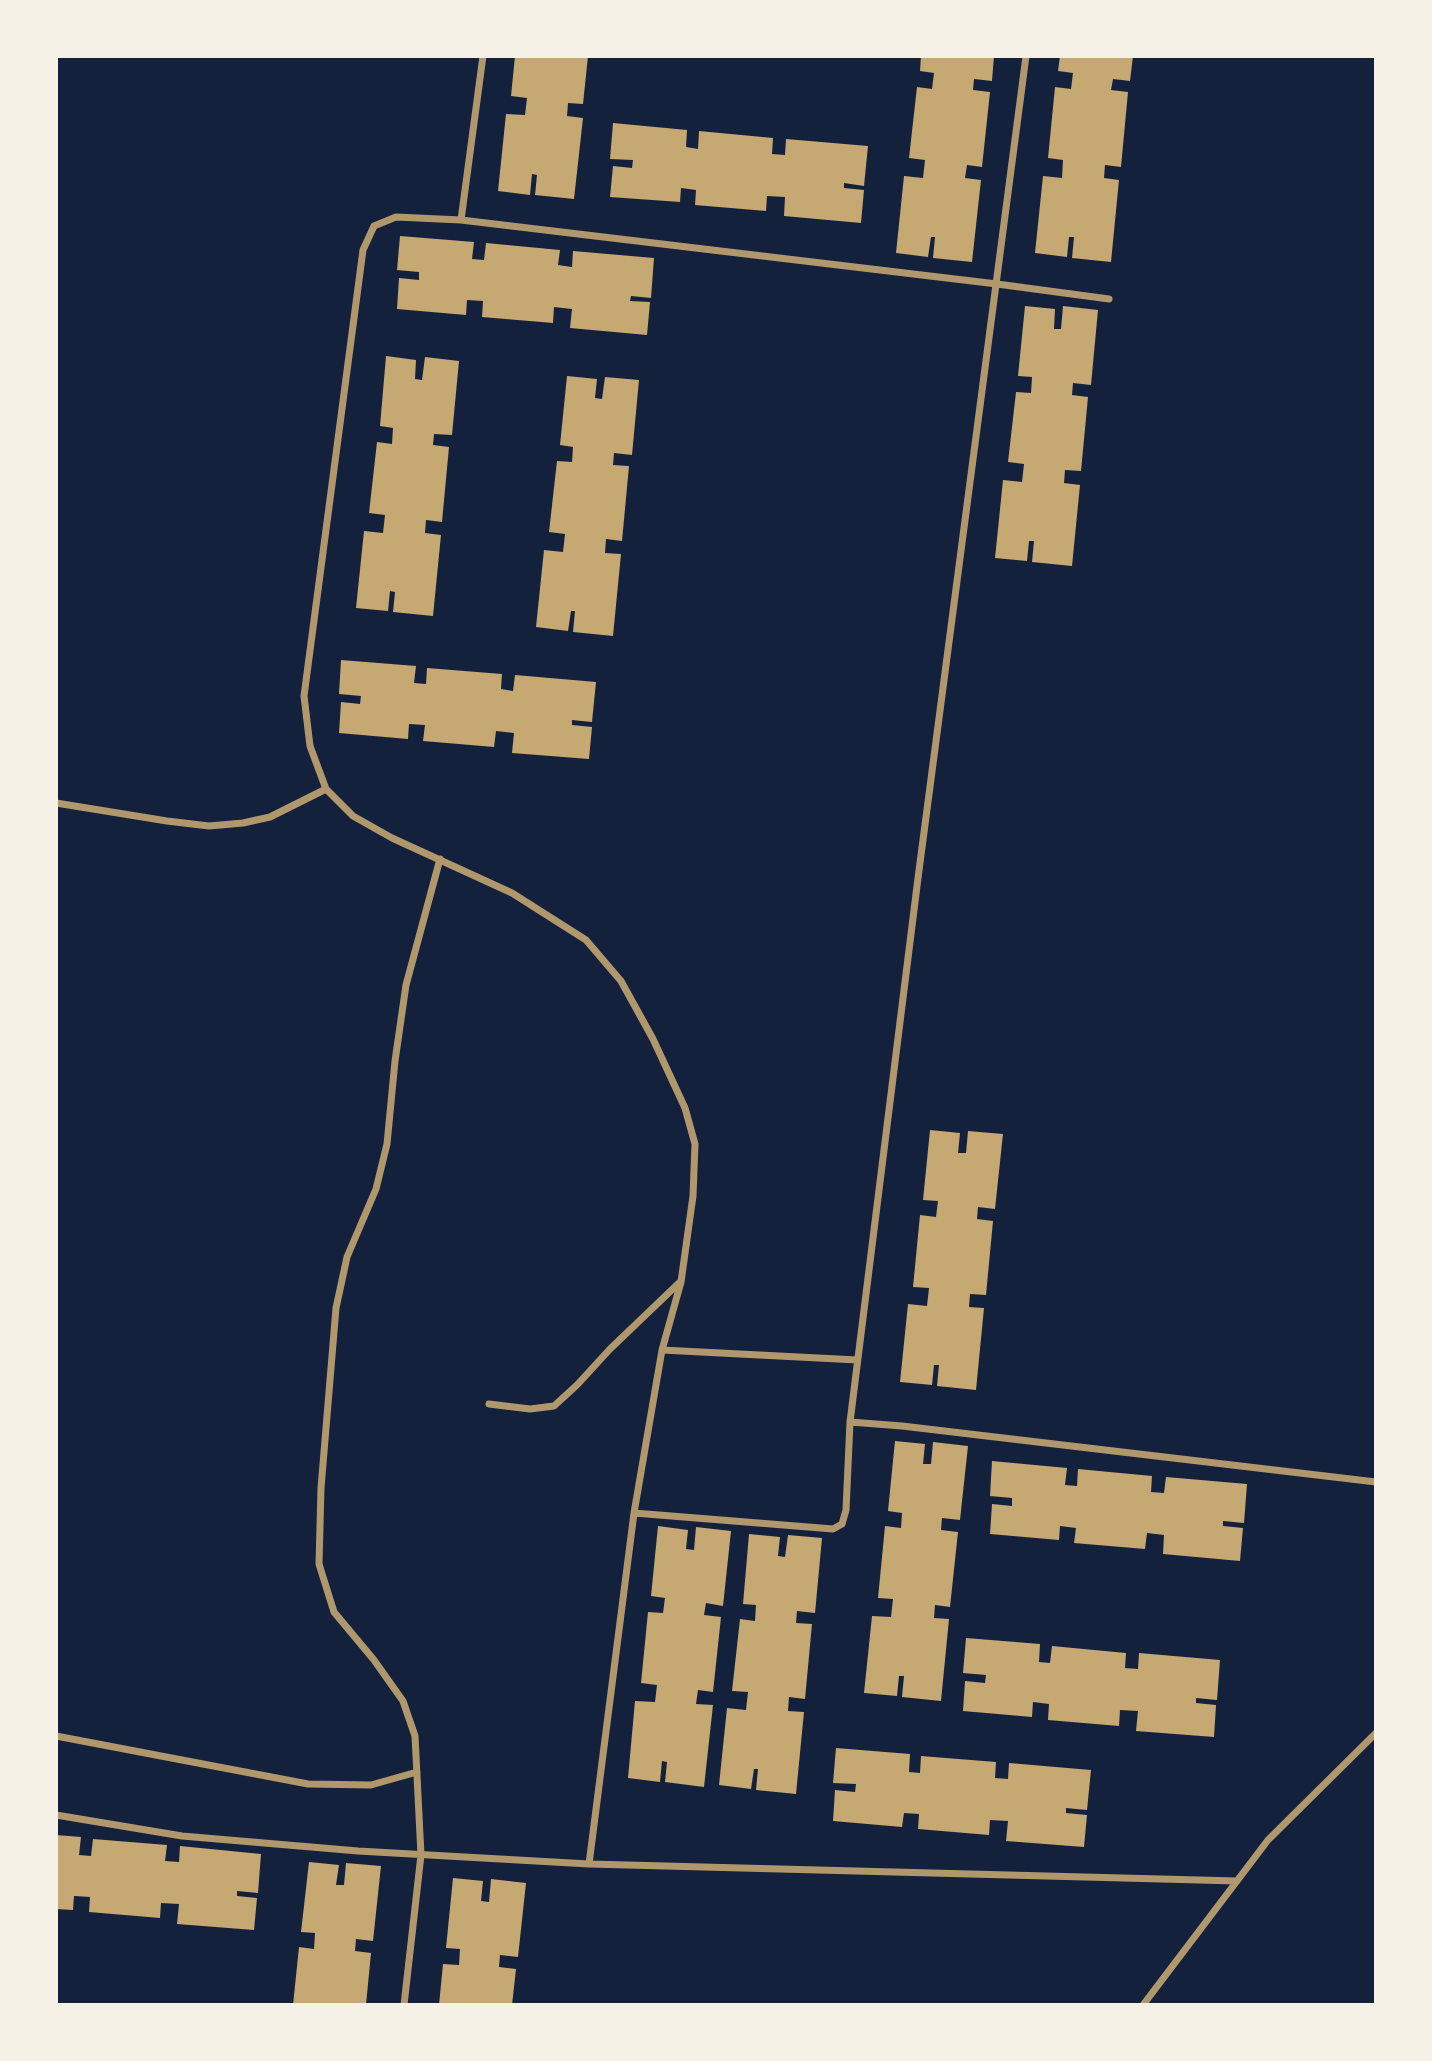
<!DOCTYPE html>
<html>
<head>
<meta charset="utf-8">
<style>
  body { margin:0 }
  #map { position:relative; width:1432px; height:2061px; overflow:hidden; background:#14213d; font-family:"DejaVu Sans",sans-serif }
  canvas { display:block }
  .frame { position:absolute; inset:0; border:58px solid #f6f1e7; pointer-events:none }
</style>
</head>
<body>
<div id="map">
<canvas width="1432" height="2061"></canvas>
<div class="frame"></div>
</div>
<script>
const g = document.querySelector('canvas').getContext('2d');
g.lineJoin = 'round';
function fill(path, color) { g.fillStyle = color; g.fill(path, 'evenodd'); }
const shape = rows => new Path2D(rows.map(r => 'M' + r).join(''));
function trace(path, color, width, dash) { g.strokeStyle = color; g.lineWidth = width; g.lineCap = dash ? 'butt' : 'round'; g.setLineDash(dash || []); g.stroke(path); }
fill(shape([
  [515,56,588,56,583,104,568,103,567,116,583,118,574,199,535,195,537,175,532,174,530,195,498,191,506,114,525,115,527,98,511,96],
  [921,56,994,56,992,81,974,79,973,90,990,92,982,167,967,165,965,178,981,180,972,262,933,258,935,237,931,237,928,257,896,253,904,176,923,178,925,160,909,158,917,87,932,89,934,73,920,71],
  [1060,56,1133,56,1130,81,1113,79,1111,90,1128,92,1121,167,1105,165,1104,178,1119,180,1111,262,1072,258,1074,237,1069,237,1067,257,1035,253,1043,176,1062,178,1063,160,1048,158,1055,87,1071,89,1073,73,1058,71],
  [613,123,687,130,686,147,698,149,699,131,773,138,772,154,785,155,786,139,868,146,864,186,844,183,844,188,864,190,861,223,784,216,785,197,767,196,766,211,695,205,696,190,681,188,680,202,610,197,613,166,632,168,633,160,610,159],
  [400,236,474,242,472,259,484,260,486,243,560,250,558,265,572,267,573,251,654,258,651,298,631,296,630,301,650,302,647,335,570,328,572,309,554,307,553,323,482,317,483,301,467,300,466,315,397,309,399,278,419,280,419,272,397,270],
  [1025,306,1055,309,1054,329,1061,329,1063,306,1098,310,1091,385,1073,383,1072,395,1088,397,1081,471,1065,470,1064,483,1080,485,1072,566,1032,562,1034,541,1029,541,1027,561,995,558,1003,480,1022,482,1024,464,1008,462,1016,392,1031,393,1032,377,1018,376],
  [386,356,416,360,415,379,422,380,425,357,459,361,452,435,434,434,433,445,449,447,442,522,426,520,425,533,441,535,433,616,393,612,395,592,390,591,388,611,356,608,364,531,383,533,385,515,369,513,377,442,392,444,393,428,380,426],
  [567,376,597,379,595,398,602,399,605,377,639,380,632,455,614,453,613,465,629,466,622,541,606,539,605,553,621,554,613,636,573,632,575,611,571,611,568,631,536,627,544,550,563,552,565,534,549,532,557,461,572,462,573,447,560,445],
  [341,660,416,666,414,683,426,684,427,668,502,674,501,689,513,691,515,675,596,682,592,722,572,720,572,725,592,727,589,759,512,753,514,733,496,731,494,747,423,741,425,725,409,724,408,739,339,733,341,702,360,704,361,696,339,694],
  [930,1130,960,1133,958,1153,966,1153,968,1131,1003,1134,995,1209,978,1207,977,1219,993,1221,986,1295,970,1294,969,1307,984,1308,976,1390,937,1386,939,1365,934,1365,932,1385,900,1382,908,1304,927,1306,929,1288,913,1287,920,1215,936,1217,938,1201,923,1200],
  [895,1441,925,1444,923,1464,931,1464,933,1442,968,1446,960,1520,942,1518,941,1530,958,1532,950,1607,935,1605,934,1618,949,1619,941,1701,902,1697,904,1676,899,1676,897,1696,864,1693,872,1616,891,1617,893,1599,878,1598,885,1526,901,1528,902,1513,888,1511],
  [992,1461,1067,1468,1065,1485,1077,1486,1078,1469,1152,1476,1151,1492,1164,1493,1166,1477,1247,1484,1244,1523,1223,1521,1223,1526,1243,1528,1240,1561,1163,1554,1164,1535,1147,1533,1145,1549,1074,1543,1076,1528,1060,1526,1059,1540,990,1534,992,1504,1012,1506,1012,1498,990,1496],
  [658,1526,688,1530,686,1549,694,1550,696,1527,731,1531,723,1606,706,1603,704,1615,721,1617,713,1692,698,1690,696,1704,713,1705,704,1787,665,1782,667,1762,662,1761,660,1782,628,1778,635,1701,655,1702,657,1685,641,1683,648,1612,663,1613,665,1598,651,1596],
  [749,1534,780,1537,778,1556,785,1557,788,1535,822,1538,815,1613,797,1611,796,1623,812,1624,805,1699,789,1697,788,1711,804,1712,796,1794,756,1790,758,1769,754,1769,751,1789,719,1785,727,1708,746,1710,748,1692,732,1691,740,1619,755,1621,756,1605,743,1604],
  [966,1638,1040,1644,1039,1662,1050,1663,1052,1646,1126,1653,1125,1668,1138,1669,1139,1653,1220,1660,1217,1700,1196,1698,1196,1703,1216,1705,1214,1737,1136,1731,1138,1711,1120,1710,1119,1726,1048,1720,1049,1704,1033,1702,1032,1717,963,1711,965,1681,985,1683,986,1675,963,1673],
  [836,1748,910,1754,909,1772,920,1773,921,1756,996,1762,995,1778,1008,1779,1009,1763,1091,1770,1087,1810,1066,1808,1066,1813,1087,1815,1084,1847,1006,1841,1008,1821,990,1820,989,1835,918,1829,919,1814,904,1813,902,1827,833,1821,835,1790,855,1792,856,1784,833,1783],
  [56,1835,81,1837,79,1855,91,1856,93,1839,167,1845,165,1861,179,1862,180,1846,261,1854,258,1893,237,1891,237,1896,257,1898,254,1930,177,1924,179,1904,161,1903,160,1918,89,1912,90,1897,74,1896,73,1910,56,1909],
  [309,1862,339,1865,336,1885,344,1885,346,1863,381,1866,373,1941,356,1939,355,1951,371,1953,366,2005,293,2005,299,1947,314,1949,315,1933,301,1932],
  [453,1878,483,1881,481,1901,489,1902,491,1879,526,1883,518,1957,500,1955,499,1967,516,1969,512,2005,439,2005,443,1964,459,1965,460,1949,446,1948]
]), '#c6a872');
trace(shape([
  [1026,56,918,878,850,1422,902,1426,1376,1482],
  [461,220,483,56],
  [56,803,167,821,209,826,243,823,270,817,326,789],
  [662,1350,857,1360],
  [489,1404,530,1409,554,1406,577,1385,610,1349,680,1282],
  [634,1513,833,1529,842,1524,846,1510,850,1422],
  [56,1736,308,1784,371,1785,417,1772],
  [56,1815,182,1836,358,1851,589,1864,634,1513,662,1350,681,1282,693,1196,695,1144,685,1108,653,1039,621,981,586,940,512,893,392,838,353,816,326,789,310,746,304,696,363,250,374,226,396,217,461,220,997,284,1109,299],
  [589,1864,1237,1881],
  [404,2005,421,1855,415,1736,403,1701,374,1660,334,1612,319,1564,321,1488,336,1308,347,1257,376,1189,387,1144,395,1061,406,985,440,859],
  [1143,2005,1268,1840,1376,1733]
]), '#b1986c', 7);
</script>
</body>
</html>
